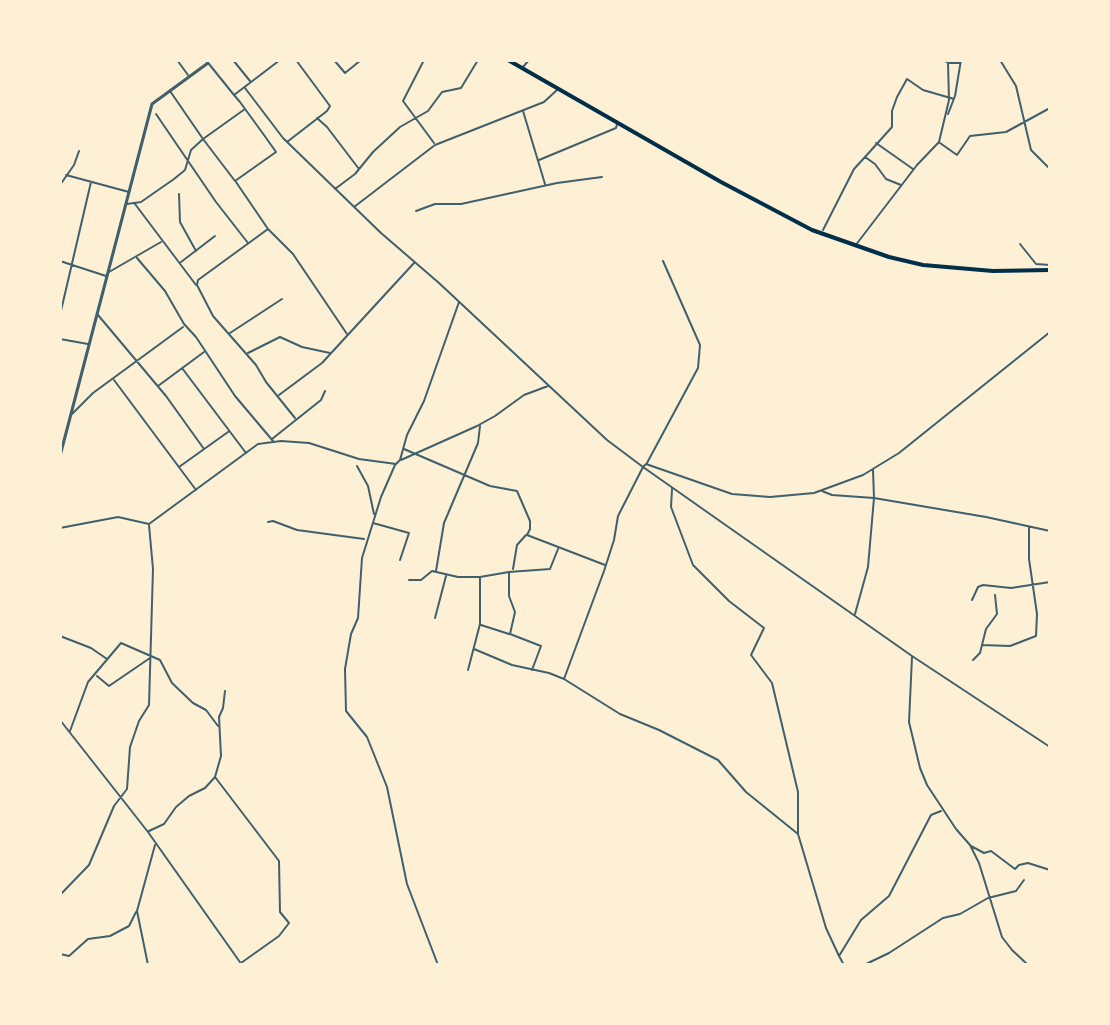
<!DOCTYPE html>
<html>
<head>
<meta charset="utf-8">
<style>
  body { margin:0 }
  #map { position:relative; width:1110px; height:1025px; overflow:hidden; background:#fdf0d5; font-family:"Exo 2",sans-serif }
  canvas { display:block }
  .frame { position:absolute; inset:0; border:62px solid #fdf0d5; pointer-events:none }
</style>
</head>
<body>
<div id="map">
<canvas width="1110" height="1025"></canvas>
<div class="frame"></div>
</div>
<script>
const g = document.querySelector('canvas').getContext('2d');
g.lineJoin = 'round';
const shape = rows => new Path2D(rows.map(r => 'M' + r).join(''));
function trace(path, color, width, dash) { g.strokeStyle = color; g.lineWidth = width; g.lineCap = dash ? 'butt' : 'round'; g.setLineDash(dash || []); g.stroke(path); }
trace(shape([
  [177,60,188,75],
  [233,60,250,81],
  [334,60,345,73,361,60],
  [424,60,403,101,434,143],
  [943,60,949,63,960,63],
  [1000,60,1016,86,1031,150,1050,169],
  [209,64,234,95],
  [523,67,529,60],
  [245,88,283,138,381,233,439,283,607,440,643,467,646,464,732,494,770,497,814,493,863,475,899,453,1050,332],
  [245,109,203,139,235,181,276,152,264,135,240,102,234,95,280,60],
  [523,111,545,184],
  [156,114,216,202,248,243],
  [948,114,955,96,961,60],
  [317,118,327,127,359,169],
  [287,142,327,111,330,106,296,60],
  [876,143,913,169],
  [940,143,957,155,970,136,1006,132,1050,108],
  [865,157,892,127,892,111,897,97,907,79,923,90,954,99],
  [539,160,616,128,617,124],
  [66,175,129,192],
  [236,182,268,229,293,254,347,334],
  [60,185,74,165,79,151],
  [335,189,355,174,373,152,400,127,428,111,442,92,461,88,478,60],
  [179,194,180,222,196,251],
  [127,204,141,202,174,179,185,170,191,150,203,139,170,91],
  [135,204,196,285],
  [354,207,435,145,544,102,557,90],
  [416,211,435,204,461,204,557,183,602,177],
  [268,229,198,280,197,285,213,316,256,365,266,382,295,418],
  [823,230,854,169,865,157,875,164,886,179,901,185],
  [1020,244,1036,264,1050,265],
  [855,246,917,165,939,142,949,100,948,63],
  [137,258,165,291,184,324,196,337,235,396,273,441],
  [60,261,106,276],
  [181,262,215,236],
  [109,272,161,242],
  [60,315,91,182],
  [98,315,166,396,204,449],
  [230,333,282,299],
  [60,339,88,344],
  [248,353,280,337,302,347,330,353],
  [182,368,246,453],
  [114,380,196,490],
  [158,386,204,352],
  [279,395,322,363,414,263],
  [72,414,93,393,183,327],
  [272,439,321,400,325,391],
  [404,449,490,486,517,491,530,521,530,529,527,535,605,565],
  [401,460,477,426,495,416,524,395,548,386],
  [647,463,698,368,700,345,663,261],
  [395,465,381,497,362,558,358,618,351,634,345,669,346,711,367,737,387,787,407,884,438,965],
  [357,466,368,486,374,514],
  [179,467,228,432],
  [672,489,671,507,693,565,729,601,764,628,751,655,772,683,798,792,798,834,826,928,839,956],
  [822,491,832,495,874,498,986,517,1050,531],
  [268,522,273,521,297,530,364,539],
  [373,523,409,533,400,560],
  [60,528,118,517,149,524,258,444,281,441,309,443,359,459,396,464,400,460,407,435,424,401,459,302],
  [1049,533,1050,544],
  [513,569,517,545,526,535],
  [436,571,444,523,478,443,480,426],
  [509,572,509,596,515,612,510,634,541,646,532,670],
  [480,577,509,572,550,569,558,549],
  [409,580,421,580,432,571,458,577,480,577,480,624,468,670],
  [972,600,978,587,983,585,1011,588,1050,582],
  [855,614,868,567,874,498,873,470],
  [435,618,446,576],
  [481,625,509,634],
  [60,636,91,648,107,659],
  [982,645,1010,646,1036,636,1037,614,1029,559,1029,527],
  [474,649,512,665,549,673,564,679,620,714,659,730,718,760,746,792,798,834],
  [912,657,909,722,920,768,927,785,956,829,970,845,979,863,1002,937,1012,950,1028,965],
  [973,660,980,653,986,629,997,614,995,595],
  [97,676,109,686,150,658],
  [564,679,604,571,614,540,618,516,643,467,912,656,1050,747],
  [60,720,148,832,242,965],
  [70,731,88,682,121,643,160,660,172,683,193,703,206,710,218,726],
  [215,777,279,861,280,912,289,923,279,936,241,963],
  [149,831,164,824,176,807,189,796,205,788,215,777,221,756,219,717,223,708,225,691],
  [971,846,984,853,991,851,1015,869,1019,865,1028,863,1050,870],
  [60,895,89,865,114,806,127,789,130,747,139,721,149,705,153,569,149,525],
  [60,954,69,956,88,939,110,936,129,926,136,912],
  [148,965,137,911,155,845],
  [844,965,839,956,861,920,889,896,931,815,941,811],
  [864,965,889,953,943,918,960,914,988,898,1016,891,1024,880]
]), '#3f606c', 2);
trace(shape([
  [60,456,152,104,208,63,206,60]
]), '#3f606c', 3);
trace(shape([
  [508,60,721,182,812,230,889,257,923,265,993,271,1050,270]
]), '#003049', 4);
</script>
</body>
</html>
